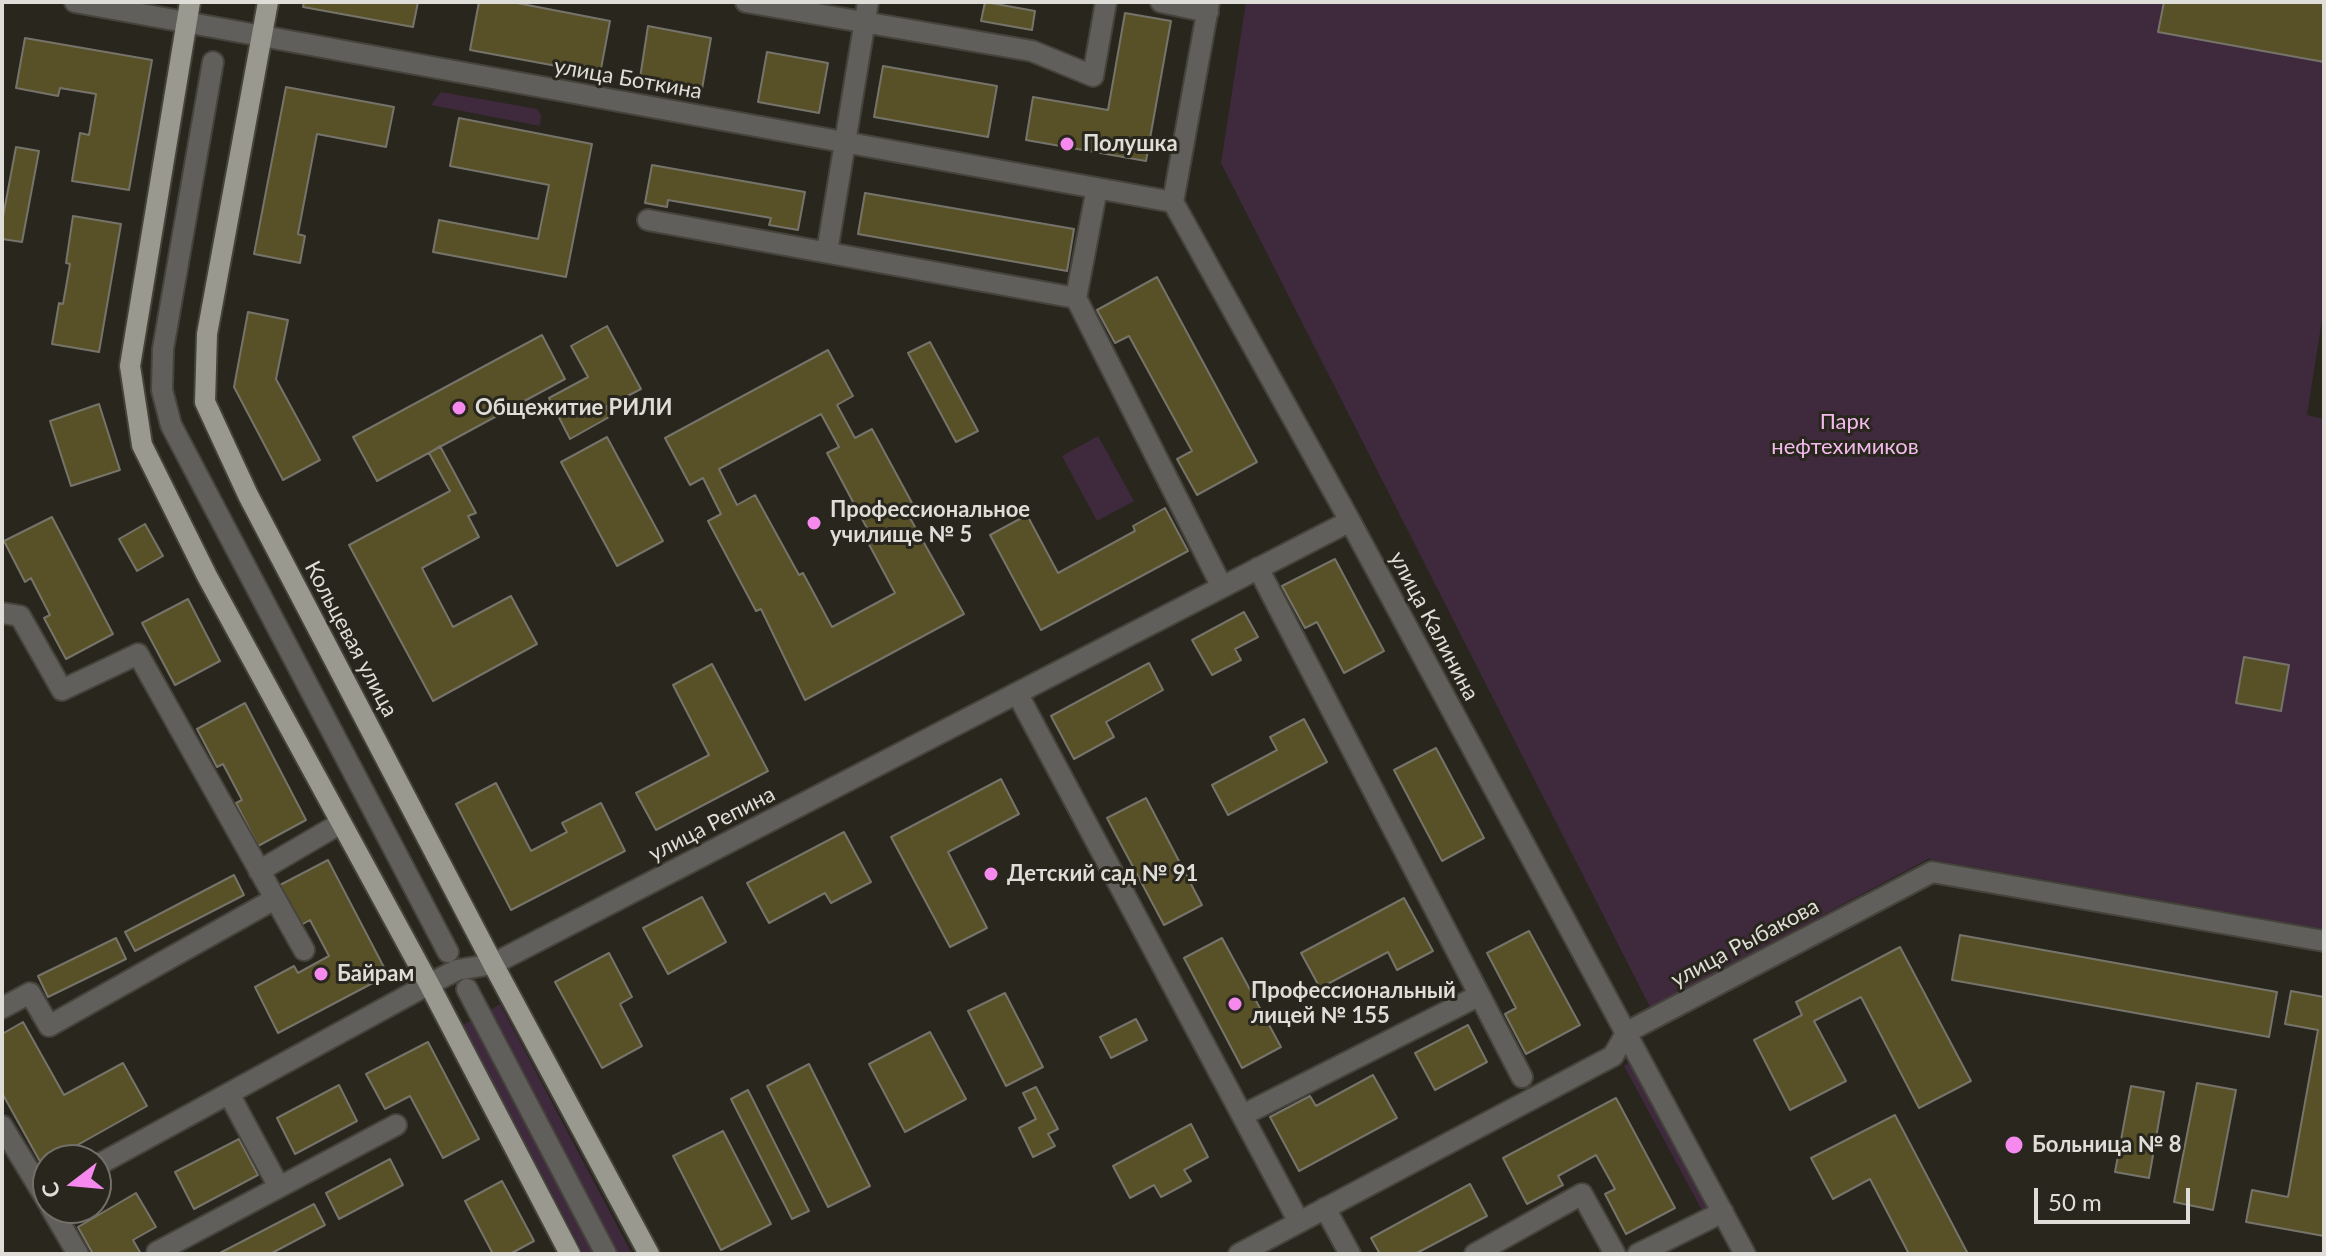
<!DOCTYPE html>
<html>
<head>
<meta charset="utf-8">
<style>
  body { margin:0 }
  #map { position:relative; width:2326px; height:1256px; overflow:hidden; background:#28261d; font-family:Lato,sans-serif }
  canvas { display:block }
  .frame { position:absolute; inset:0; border:4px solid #deddd7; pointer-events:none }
  .north { position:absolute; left:32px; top:1144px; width:80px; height:80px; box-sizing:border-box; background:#28261d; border:2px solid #716f67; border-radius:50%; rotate:254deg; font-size:22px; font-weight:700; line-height:32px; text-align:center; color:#deddd7 }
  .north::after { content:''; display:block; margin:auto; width:28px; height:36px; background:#f589ee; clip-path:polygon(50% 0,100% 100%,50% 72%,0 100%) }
  .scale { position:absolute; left:2034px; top:1188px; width:156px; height:36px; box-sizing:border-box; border:4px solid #deddd7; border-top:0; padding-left:10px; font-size:24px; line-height:28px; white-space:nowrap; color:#deddd7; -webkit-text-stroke:6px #28261d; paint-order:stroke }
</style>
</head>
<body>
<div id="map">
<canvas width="2326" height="1256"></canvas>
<div class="frame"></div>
<div class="north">С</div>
<div class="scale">50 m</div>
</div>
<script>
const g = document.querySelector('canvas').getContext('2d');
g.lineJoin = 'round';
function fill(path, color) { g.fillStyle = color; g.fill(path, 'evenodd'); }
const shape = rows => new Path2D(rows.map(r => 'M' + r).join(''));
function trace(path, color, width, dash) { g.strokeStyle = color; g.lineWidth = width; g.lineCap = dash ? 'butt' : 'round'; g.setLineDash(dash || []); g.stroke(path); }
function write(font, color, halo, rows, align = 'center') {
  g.font = font + ' Lato,sans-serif'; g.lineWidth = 6; g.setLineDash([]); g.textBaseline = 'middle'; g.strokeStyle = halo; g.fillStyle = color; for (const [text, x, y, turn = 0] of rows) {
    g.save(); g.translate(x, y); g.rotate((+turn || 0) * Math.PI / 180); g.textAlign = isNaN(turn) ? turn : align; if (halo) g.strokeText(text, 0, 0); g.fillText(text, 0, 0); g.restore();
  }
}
fill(shape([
  [1246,2,2324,2,2324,307,2307,415,2324,419,2324,929,1928,859,1650,1007,1221,163],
  [441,92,537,109,541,115,540,126,431,105],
  [1098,436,1134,501,1097,521,1062,456],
  [500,1004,632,1254,616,1254,488,1011],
  [476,1018,600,1254,584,1254,463,1025],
  [1634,1061,1712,1205,1702,1210,1624,1066]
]), '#3f2a3d');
const building = shape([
  [304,2,418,2,413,27,303,7,304,2],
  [479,2,512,2,610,21,600,74,470,50,479,2],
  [985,2,1035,11,1032,30,981,21,985,2],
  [2164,2,2324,2,2324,62,2158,32,2164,2],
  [1125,13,1171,21,1146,161,1026,140,1033,97,1108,110,1125,13],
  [648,26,711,38,702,89,640,78,648,26],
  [25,38,152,60,129,190,72,181,80,133,89,135,96,94,60,88,58,96,16,88,25,38],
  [767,52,828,63,819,113,758,102,767,52],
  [883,66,997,86,988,137,874,117,883,66],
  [286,87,394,107,386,147,317,134,298,234,305,236,300,263,254,254,286,87],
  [459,118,592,144,566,277,433,252,439,220,538,239,549,185,450,166,459,118],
  [16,147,39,151,22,242,2,239,2,222,16,147],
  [652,165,805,192,798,230,769,225,771,218,668,200,667,207,645,203,652,165],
  [865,193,1074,229,1067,271,858,234,865,193],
  [73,216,121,224,99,352,52,344,59,303,63,304,70,264,66,263,73,216],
  [1157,277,1257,462,1197,495,1177,459,1192,451,1129,336,1115,343,1097,310,1157,277],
  [248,312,288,320,276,379,320,460,283,480,234,387,248,312],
  [607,326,641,389,606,407,611,416,570,439,549,398,588,377,571,346,607,326],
  [542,335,565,379,377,481,353,437,542,335],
  [930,342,978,431,956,442,908,353,930,342],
  [828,350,853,396,837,405,855,438,872,429,918,514,910,518,964,614,805,700,761,609,756,611,708,521,721,514,703,478,690,485,665,438,828,350],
  [821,414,839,447,827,453,869,532,864,535,895,593,832,627,803,573,799,575,755,495,737,505,719,469,821,414],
  [99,404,120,470,71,486,50,421,99,404],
  [607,437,663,541,617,566,561,462,607,437],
  [440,446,476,513,468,516,479,537,422,568,453,627,511,596,537,644,433,701,349,545,450,491,429,453,440,446],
  [1165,508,1188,551,1041,630,990,535,1027,515,1058,573,1135,531,1133,526,1165,508],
  [52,517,113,634,66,659,44,618,50,615,31,578,25,582,4,541,52,517],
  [145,524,163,556,137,571,119,539,145,524],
  [1335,559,1384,651,1344,673,1317,622,1305,628,1282,586,1335,559],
  [188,599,220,661,175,685,142,623,188,599],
  [1244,612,1258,637,1235,649,1241,660,1212,675,1192,640,1244,612],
  [2244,657,2289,665,2281,711,2236,703,2244,657],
  [1149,663,1163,690,1106,722,1114,737,1074,759,1051,716,1149,663],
  [712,664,768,771,656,830,636,793,709,755,673,685,712,664],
  [245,703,306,820,258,846,236,803,242,800,223,764,217,767,197,729,245,703],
  [1304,719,1327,762,1228,815,1212,785,1277,750,1270,737,1304,719],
  [1436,748,1484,838,1442,861,1394,770,1436,748],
  [1001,779,1019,814,948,852,987,928,950,947,891,837,1001,779],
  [496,783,531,851,567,832,562,823,601,803,625,851,511,910,456,804,496,783],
  [1146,798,1202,905,1164,925,1107,818,1146,798],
  [844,832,871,882,831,903,825,893,769,923,747,883,844,832],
  [328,860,388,975,278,1033,255,987,294,966,298,973,329,956,310,920,301,925,280,885,328,860],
  [234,875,244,895,135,951,125,932,234,875],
  [702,897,726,942,668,974,643,928,702,897],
  [1404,898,1433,951,1397,970,1388,952,1320,988,1301,953,1404,898],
  [1529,931,1580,1025,1526,1054,1505,1014,1516,1008,1487,953,1529,931],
  [1960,935,2277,992,2269,1037,1952,980,1960,935],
  [116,938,126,959,48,997,38,976,116,938],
  [1222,938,1281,1047,1242,1068,1184,958,1222,938],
  [1900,947,1971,1081,1919,1108,1861,997,1814,1021,1846,1081,1790,1110,1754,1040,1802,1015,1796,1002,1900,947],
  [609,953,632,997,620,1004,642,1046,602,1068,555,982,609,953],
  [2291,991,2324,997,2324,1236,2246,1222,2252,1190,2288,1197,2318,1030,2285,1024,2291,991],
  [1005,993,1043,1067,1006,1086,968,1011,1005,993],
  [1136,1019,1147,1040,1111,1058,1100,1037,1136,1019],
  [23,1022,64,1095,123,1063,147,1106,42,1165,2,1093,2,1034,23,1022],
  [1468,1025,1487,1062,1435,1090,1415,1053,1468,1025],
  [930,1032,966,1099,905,1132,869,1064,930,1032],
  [428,1042,479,1139,443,1158,410,1096,385,1109,366,1074,428,1042],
  [809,1064,870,1186,828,1207,767,1086,809,1064],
  [1373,1075,1397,1118,1299,1171,1270,1117,1310,1096,1316,1106,1373,1075],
  [2197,1083,2236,1090,2213,1210,2174,1202,2197,1083],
  [339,1085,357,1121,295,1154,277,1118,339,1085],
  [2131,1086,2164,1092,2149,1178,2115,1172,2131,1086],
  [1036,1087,1058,1129,1048,1134,1055,1146,1033,1157,1019,1128,1036,1119,1023,1093,1036,1087],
  [748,1090,809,1211,792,1219,731,1099,748,1090],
  [1616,1098,1675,1208,1626,1234,1605,1194,1615,1189,1596,1155,1558,1176,1563,1185,1527,1204,1503,1158,1616,1098],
  [1895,1115,1968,1254,1909,1254,1870,1179,1833,1199,1811,1158,1895,1115],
  [1191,1124,1208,1157,1184,1170,1191,1181,1161,1197,1154,1185,1130,1198,1113,1166,1191,1124],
  [723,1131,771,1224,721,1250,673,1156,723,1131],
  [239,1139,258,1175,194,1209,175,1172,239,1139],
  [390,1159,403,1185,339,1219,326,1193,390,1159],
  [502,1181,534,1241,510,1254,493,1254,465,1201,502,1181],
  [1470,1184,1487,1216,1415,1254,1380,1254,1371,1238,1470,1184],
  [136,1193,156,1227,133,1240,141,1254,93,1254,78,1227,136,1193],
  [314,1204,325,1225,270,1254,218,1254,314,1204]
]);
fill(building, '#585128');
trace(building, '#76746a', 2);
const minor = shape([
  [75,2,1173,202],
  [746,2,1032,51,1093,76,1106,2],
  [1161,2,1208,12],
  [1209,2,1173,202,1350,521,1745,1254],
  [213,62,163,349,162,390,171,425,448,952],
  [648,220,1076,298,1097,188],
  [827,252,868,2],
  [1076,298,1222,587],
  [1258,568,1522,1077],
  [2,613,20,616,62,690,138,654,304,950],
  [1017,693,1299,1222],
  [259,871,341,823],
  [467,989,606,1254],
  [2,1008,30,993,49,1026,273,900],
  [229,1094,279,1187],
  [1243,1115,1478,996],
  [2,1126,48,1202],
  [96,1166,429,984,457,970,493,964,1350,521],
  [51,1208,78,1254],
  [1325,1208,1350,1254],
  [157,1252,396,1125],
  [1239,1254,1613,1056,1627,1032,1932,872,2324,941],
  [1475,1254,1582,1194,1615,1254],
  [1638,1254,1723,1212]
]);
const major = shape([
  [190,2,130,366,142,445,207,576,429,984,570,1254],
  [268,2,207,334,205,402,248,495,493,964,649,1254]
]);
trace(minor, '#45433b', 24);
trace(major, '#45433b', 24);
trace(minor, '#605f5b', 20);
trace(major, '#9a998f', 20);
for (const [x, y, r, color] of [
  [1067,144,8,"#f589ee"],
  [459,408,8,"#f589ee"],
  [814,523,8,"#f589ee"],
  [991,874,8,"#f589ee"],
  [321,974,8,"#f589ee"],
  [1235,1004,8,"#f589ee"],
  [2014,1145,10,"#f589ee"]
]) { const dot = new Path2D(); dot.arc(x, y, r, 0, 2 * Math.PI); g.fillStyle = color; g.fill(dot); trace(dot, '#28261d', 3); }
write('22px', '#deddd7', '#28261d', [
  ["улица Боткина",628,79,10],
  ["улица Калинина",1434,626,62],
  ["Кольцевая улица",351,639,62],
  ["улица Репина",712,824,-27],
  ["улица Рыбакова",1745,943,-28]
]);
write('bold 22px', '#deddd7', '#28261d', [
  ["Полушка",1083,144],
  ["Общежитие РИЛИ",475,408],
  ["Профессиональное",830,510],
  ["училище № 5",830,535],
  ["Детский сад № 91",1007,874],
  ["Байрам",337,974],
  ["Профессиональный",1251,991],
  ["лицей № 155",1251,1016],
  ["Больница № 8",2032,1145]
], 'left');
write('22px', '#f2bbec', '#28261d', [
  ["Парк",1845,422],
  ["нефтехимиков",1845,447]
]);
</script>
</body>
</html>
